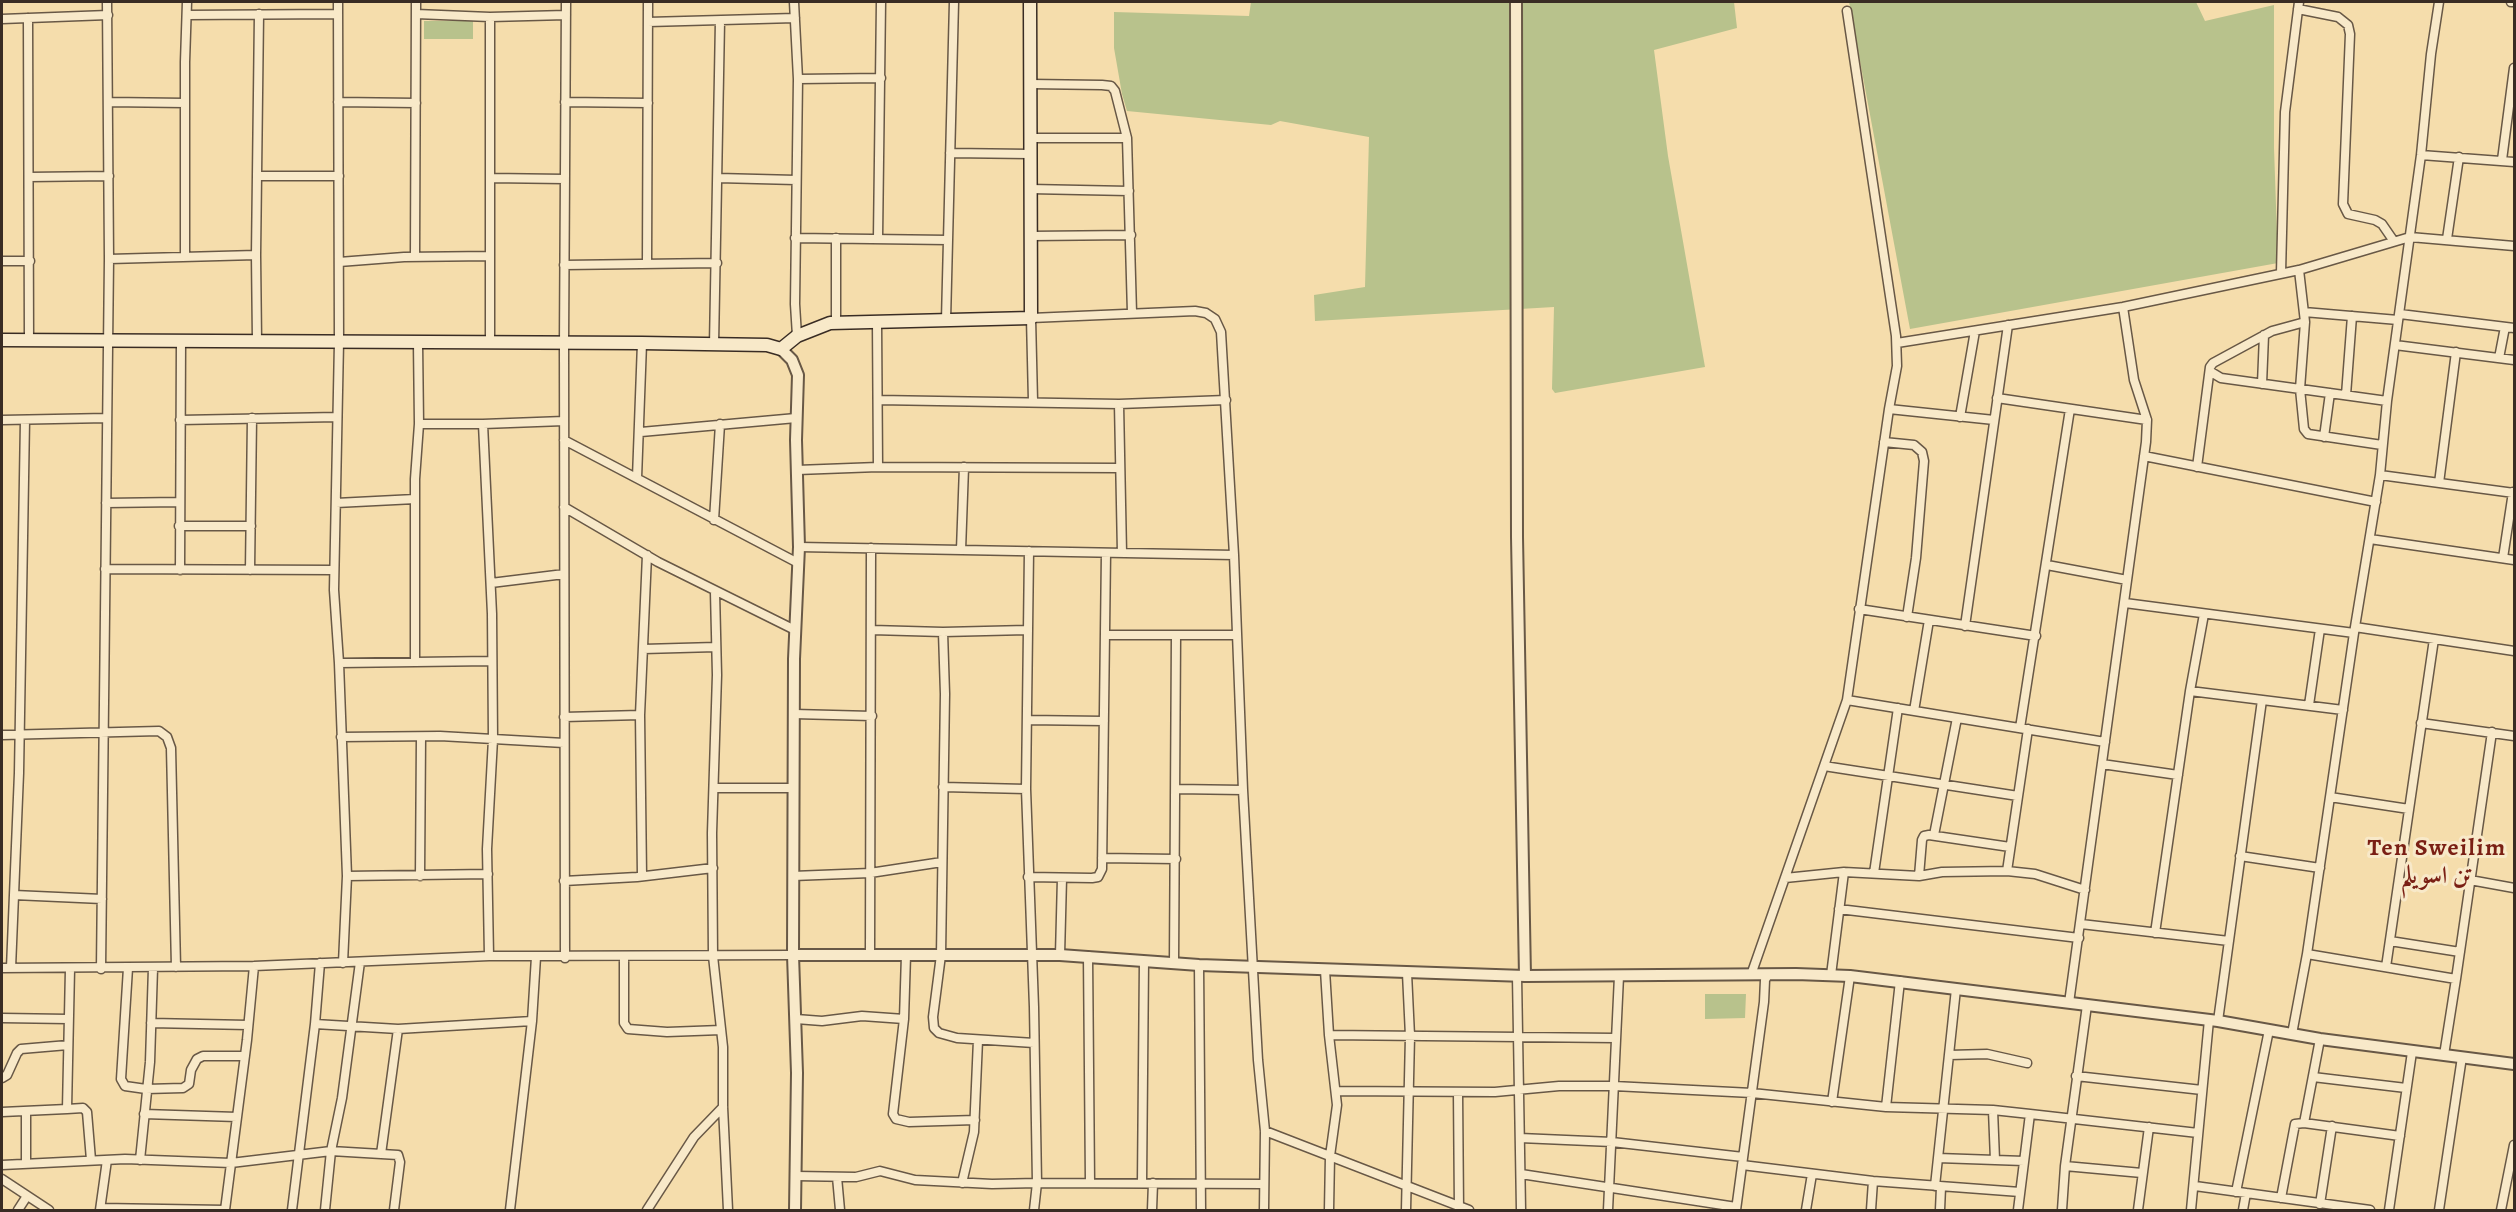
<!DOCTYPE html>
<html>
<head>
<meta charset="utf-8">
<style>
  body { margin:0 }
  #map { position:relative; width:2516px; height:1212px; overflow:hidden; background:#f5ddac; font-family:Alegreya,serif }
  canvas { display:block }
  .frame { position:absolute; inset:0; border:3px solid #392c24; pointer-events:none }
</style>
</head>
<body>
<div id="map">
<canvas width="2516" height="1212"></canvas>
<div class="frame"></div>
</div>
<script>
const g = document.querySelector('canvas').getContext('2d');
g.lineJoin = 'round';
function fill(path, color) { g.fillStyle = color; g.fill(path, 'evenodd'); }
const shape = rows => new Path2D(rows.map(r => 'M' + r).join(''));
function trace(path, color, width, dash) { g.strokeStyle = color; g.lineWidth = width; g.lineCap = dash ? 'butt' : 'round'; g.setLineDash(dash || []); g.stroke(path); }
function write(font, color, halo, rows, align = 'center') {
  g.font = font + ' Alegreya,Amiri,serif'; g.lineWidth = 6; g.setLineDash([]); g.textBaseline = 'middle'; g.strokeStyle = halo; g.fillStyle = color; for (const [text, x, y, turn = 0] of rows) {
    g.save(); g.translate(x, y); g.rotate((+turn || 0) * Math.PI / 180); g.textAlign = isNaN(turn) ? turn : align; if (halo) g.strokeText(text, 0, 0); g.fillText(text, 0, 0); g.restore();
  }
}
fill(shape([
  [1251,2,1734,2,1737,28,1654,50,1668,156,1705,367,1555,393,1552,389,1554,307,1315,321,1314,295,1365,287,1369,137,1280,121,1271,125,1127,111,1122,94,1114,48,1114,12,1249,16],
  [1849,2,2196,2,2205,21,2274,5,2274,148,2278,263,1910,329],
  [424,21,473,21,473,39,424,39],
  [1705,994,1746,994,1745,1018,1705,1019]
]), '#b8c28c');
const minor = shape([
  [338,2,339,342,334,590,339,663,347,876,343,963],
  [794,2,798,79,795,304,797,336],
  [2511,2,2514,2],
  [2298,9,2338,17,2348,25,2350,34,2343,204,2348,214,2375,220,2382,224,2393,240],
  [416,14,490,17,566,15],
  [187,15,338,14],
  [28,18,29,340],
  [2,19,108,15],
  [648,22,795,18],
  [798,79,881,78],
  [1030,84,1102,85,1111,86,1115,91,1127,138,1132,313],
  [109,102,185,103],
  [338,102,416,103],
  [565,102,648,103],
  [1030,138,1127,138],
  [950,153,1030,154],
  [2421,155,2514,162],
  [2502,160,2514,68],
  [257,176,339,176],
  [29,177,109,176],
  [490,178,565,179],
  [718,178,796,180],
  [1030,189,1129,191],
  [1031,236,1131,235],
  [795,238,948,240],
  [836,238,836,323],
  [878,238,881,2],
  [2447,239,2459,157],
  [185,257,185,62,187,2],
  [415,257,416,2],
  [109,259,256,255],
  [2,261,30,261],
  [339,262,404,257,490,256],
  [647,264,648,2],
  [564,265,717,263],
  [2299,270,2305,322,2300,389,2304,429,2308,434,2382,445],
  [2281,273,2285,112,2299,2],
  [2304,312,2398,320],
  [2400,314,2514,328],
  [946,320,954,2],
  [877,322,878,467],
  [257,341,256,255,259,14],
  [490,343,490,17],
  [1897,343,2123,307,2299,270,2410,237,2514,246],
  [714,345,720,21],
  [2395,345,2514,360],
  [2499,358,2505,327],
  [2211,372,2221,378,2387,401],
  [2262,384,2264,335],
  [2346,395,2352,316],
  [1997,398,2147,420],
  [878,400,1119,404,1226,400],
  [1033,401,1031,318,1195,311,1206,313,1215,319,1221,332,1234,555,1243,790,1258,1060,1265,1131,1264,1210],
  [1119,404,1122,553],
  [1889,409,1994,420],
  [1960,417,1975,331],
  [2,420,107,418],
  [180,420,337,417],
  [419,424,483,424,564,421],
  [483,424,492,614,493,739,487,849,489,956],
  [641,432,796,418],
  [2324,437,2330,393],
  [564,440,798,563],
  [1884,442,1914,445,1922,452,1924,461,1916,558,1907,617],
  [2144,456,2376,502],
  [2197,467,2210,367,2213,363,2272,331,2305,322],
  [797,470,878,467,1120,468],
  [2380,475,2514,493],
  [637,478,642,343],
  [2439,483,2456,352],
  [106,503,179,502],
  [336,503,415,499],
  [564,507,658,562,795,630],
  [714,520,720,424],
  [179,526,251,526],
  [2370,539,2514,560],
  [799,547,1234,555],
  [961,550,964,467],
  [2503,558,2513,492],
  [2047,565,2127,580],
  [105,569,334,570],
  [180,570,181,341],
  [250,570,252,418],
  [491,583,564,574],
  [715,592,717,675,712,833,713,956,723,1047,723,1107,728,1210],
  [2125,603,2354,633],
  [1859,609,2036,636],
  [1965,626,2008,325],
  [2355,627,2514,651],
  [872,630,943,632,1027,630],
  [943,632,945,694,941,955,933,1017,934,1028,939,1033,957,1038,1034,1043],
  [1106,635,1237,635],
  [643,649,716,647],
  [415,662,415,479,419,424,418,343],
  [339,663,491,661],
  [2190,691,2343,710],
  [1847,700,2105,742],
  [2309,705,2320,629],
  [1914,711,1929,620],
  [794,714,872,716],
  [564,717,640,715],
  [1027,720,1104,721],
  [2421,723,2514,736],
  [2020,728,2070,409],
  [2,735,159,731,167,737,171,748,176,967],
  [341,737,440,736,564,743],
  [2102,764,2178,775],
  [1824,766,2018,796],
  [943,787,1026,789],
  [714,788,794,788],
  [1176,789,1243,790],
  [2330,797,2409,809],
  [1934,835,1957,718],
  [2240,856,2320,868],
  [1102,858,1176,859],
  [2007,871,2028,729],
  [1874,873,1898,708],
  [347,876,488,874],
  [420,876,421,737],
  [642,876,640,715,647,555],
  [793,876,870,873,942,862],
  [1919,876,1922,840,1924,836,1929,835,2010,847],
  [1028,877,1092,878,1098,877,1102,869,1106,553],
  [1785,878,1844,872],
  [2470,880,2514,888],
  [564,881,637,877,713,868],
  [14,895,102,899],
  [1839,909,2079,938],
  [2081,924,2229,941],
  [2155,933,2190,691,2204,614],
  [2390,941,2460,952],
  [2307,954,2456,979,2444,1055],
  [870,955,871,548],
  [1060,955,1062,878],
  [1088,956,1090,1183],
  [624,957,624,1023,628,1029,667,1032,721,1030],
  [565,958,564,344,566,2],
  [1174,963,1176,635],
  [1199,965,1201,1210],
  [2386,967,2434,639],
  [2,968,254,966,489,956,793,955],
  [11,968,19,773,25,420],
  [128,968,121,1079,125,1086,146,1089,183,1088,189,1084,191,1070,197,1059,203,1056,245,1056],
  [70,969,67,1109,83,1108,87,1112,91,1160],
  [101,969,109,259,107,2],
  [1325,970,1329,1035,1615,1038],
  [1751,975,1847,700,1889,409,1897,366,1896,336,1847,11],
  [1831,975,1844,872,1919,876,1942,872,2007,871,2035,874,2085,890],
  [1517,976,1521,1210],
  [2456,979,2492,732],
  [2069,1003,2146,442,2147,420,2134,380,2123,307],
  [2087,1005,2065,1166,2142,1173],
  [2,1018,68,1019],
  [796,1019,822,1021,862,1016,904,1019,906,955],
  [904,1019,893,1114,896,1119,909,1122,975,1120],
  [2218,1021,2262,700],
  [151,1023,248,1025],
  [315,1024,398,1029,532,1021],
  [2292,1034,2307,954,2354,633,2380,475,2387,401,2421,155,2431,54,2439,2],
  [1949,1055,1987,1054,2027,1063],
  [2076,1076,2202,1090],
  [2313,1077,2406,1088],
  [2,1078,7,1075,17,1053,21,1049,68,1045],
  [1336,1091,1495,1092,1559,1086,1614,1086,1752,1093,1886,1107,1993,1110,2030,1114],
  [1458,1092,1459,1210],
  [1832,1102,1850,976],
  [1886,1107,1900,981],
  [1993,1110,1995,1160],
  [2,1112,67,1109],
  [26,1112,26,1163],
  [144,1114,237,1117],
  [2304,1123,2320,1039],
  [1265,1131,1469,1210],
  [1520,1138,1612,1142,1743,1157],
  [381,1154,398,1029],
  [1938,1158,2024,1161],
  [140,1160,150,1062,153,968],
  [2,1165,125,1159,231,1163,331,1151,398,1155,400,1162,394,1210],
  [1742,1165,1873,1181,2020,1192],
  [1521,1174,1736,1207],
  [796,1176,856,1177,880,1171,915,1180,992,1184,1037,1183,1034,1007,1026,789,1029,551],
  [837,1177,840,1210],
  [2,1179,49,1210],
  [962,1183,974,1132,978,1040],
  [1142,1183,1144,961],
  [1935,1186,1956,989],
  [2195,1186,2370,1210],
  [2236,1192,2269,1030],
  [2281,1198,2295,1124,2304,1123,2400,1136],
  [2320,1204,2332,1126],
  [101,1208,225,1210],
  [18,1210,27,1196],
  [100,1210,107,1160],
  [225,1210,247,1040,254,966],
  [292,1210,315,1024,320,963],
  [325,1210,331,1151,342,1098,360,962],
  [510,1210,532,1021,536,957],
  [647,1210,694,1137,723,1107],
  [1034,1210,1037,1183,1264,1184],
  [1152,1210,1153,1183],
  [1329,1210,1330,1156,1337,1105,1329,1035],
  [1406,1210,1410,1036,1407,973],
  [1608,1210,1619,976],
  [1736,1210,1764,1002,1765,980,1768,975],
  [1806,1210,1812,1174],
  [1871,1210,1873,1181],
  [1940,1210,1941,1187],
  [2018,1210,2030,1114,2198,1133],
  [2062,1210,2065,1166],
  [2138,1210,2149,1127],
  [2191,1210,2209,1020],
  [2243,1210,2246,1193],
  [2389,1210,2412,1052],
  [2439,1210,2462,1057],
  [2501,1210,2514,1145]
]);
const tertiary = shape([
  [1516,2,1517,537,1525,976],
  [781,349,792,360,798,375,796,440,799,547,794,659,793,955,1060,955,1199,965,1525,976,1796,974,1850,976,2218,1021,2320,1039,2514,1064],
  [793,955,797,1073,795,1210]
]);
const secondary = shape([
  [2,340,642,343,767,345,781,349,797,336,830,323,1031,318,1030,2]
]);
trace(minor, '#685846', 11);
trace(tertiary, '#685846', 14);
trace(secondary, '#392c24', 15);
trace(minor, '#f8e9c9', 8);
trace(tertiary, '#f8e9c9', 10);
trace(secondary, '#f8e9c9', 12);
g.letterSpacing = '1.5px';
write('bold 24px', '#7a1f14', '#f8e9c9', [
  ["Ten Sweilim",2437,849],
  ["تن اسويلم",2437,877]
]);
g.letterSpacing = '0px';
</script>
</body>
</html>
